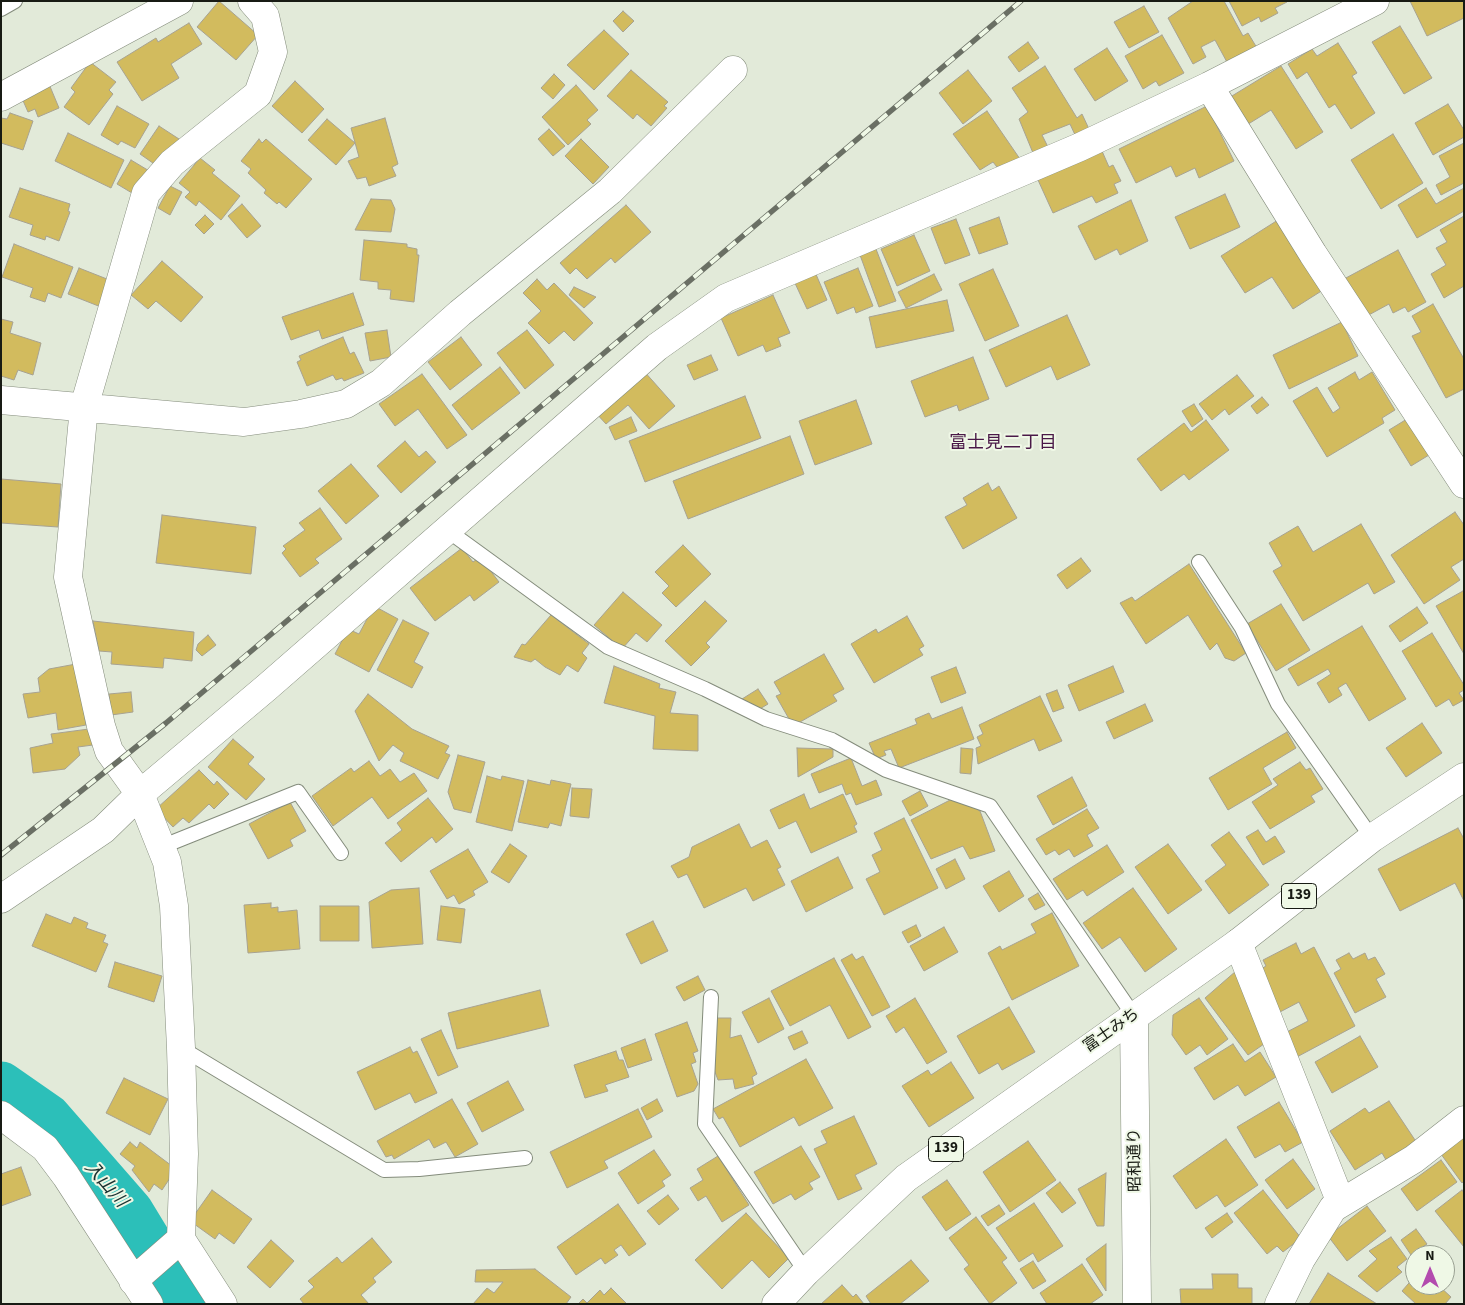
<!DOCTYPE html>
<html>
<head>
<meta charset="utf-8">
<style>
  body { margin:0 }
  #map { position:relative; width:1465px; height:1305px; overflow:hidden; background:#e2ead9; font-family:"Source Sans 3",sans-serif }
  canvas { display:block }
  .frame { position:absolute; inset:0; border:2px solid #181b14; pointer-events:none }
  .north { position:absolute; left:1405px; top:1245px; width:50px; height:50px; box-sizing:border-box; background:#eff8e6; border:1px solid #99a092; border-radius:50%; rotate:0deg; font-size:14px; font-weight:700; line-height:20px; text-align:center; color:#181b14 }
  .north::after { content:''; display:block; margin:auto; width:18px; height:22px; background:#b34bae; clip-path:polygon(50% 0,100% 100%,50% 72%,0 100%) }
</style>
</head>
<body>
<div id="map">
<canvas width="1465" height="1305"></canvas>
<div class="frame"></div>
<div class="north">N</div>
</div>
<script>
const g = document.querySelector('canvas').getContext('2d');
g.lineJoin = 'round';
const shape = rows => new Path2D(rows.map(r => 'M' + r).join(''));
function trace(path, color, width, dash) { g.strokeStyle = color; g.lineWidth = width; g.lineCap = dash ? 'butt' : 'round'; g.setLineDash(dash || []); g.stroke(path); }
function fill(path, color) { g.fillStyle = color; g.fill(path, 'evenodd'); }
function write(font, color, halo, rows, align = 'center') {
  g.font = font + ' "Source Sans 3","Noto Sans JP",sans-serif'; g.lineWidth = 4; g.setLineDash([]); g.textBaseline = 'middle'; g.strokeStyle = halo; g.fillStyle = color; for (const [text, x, y, turn = 0] of rows) {
    g.save(); g.translate(x, y); g.rotate((+turn || 0) * Math.PI / 180); g.textAlign = isNaN(turn) ? turn : align; if (halo) g.strokeText(text, 0, 0); g.fillText(text, 0, 0); g.restore();
  }
}
trace(shape([
  [1,1086,47,1118,129,1212,185,1304]
]), '#2cbfb9', 49);
const building = shape([
  [219,1,258,35,236,60,197,27,219,1],
  [1193,1,1224,1,1243,36,1248,33,1257,48,1228,64,1215,40,1201,47,1206,57,1193,64,1168,18,1193,1],
  [1229,1,1287,1,1287,2,1275,8,1278,13,1261,22,1259,17,1242,26,1229,1],
  [1410,1,1464,1,1464,18,1427,36,1410,1],
  [1144,6,1159,32,1129,48,1114,22,1144,6],
  [623,11,634,21,623,32,613,21,623,11],
  [189,23,202,44,171,64,179,78,142,101,117,62,156,38,158,42,189,23],
  [1400,26,1432,78,1404,94,1372,42,1400,26],
  [604,30,629,54,594,90,567,65,604,30],
  [1162,35,1184,73,1159,86,1156,81,1143,89,1125,56,1162,35],
  [1028,42,1039,58,1019,72,1008,57,1028,42],
  [1338,43,1357,73,1352,76,1375,113,1351,129,1335,104,1329,108,1307,72,1297,79,1288,64,1312,49,1317,56,1338,43],
  [1107,48,1128,81,1095,101,1074,69,1107,48],
  [90,62,116,82,109,90,113,94,89,125,64,107,75,92,71,88,90,62],
  [1045,66,1077,118,1082,114,1089,129,1076,137,1070,124,1042,135,1048,147,1033,153,1019,119,1028,112,1012,88,1045,66],
  [1281,66,1323,132,1296,149,1271,110,1245,126,1227,99,1281,66],
  [631,70,668,102,664,106,667,108,651,126,637,114,633,119,607,96,631,70],
  [968,70,992,101,963,124,939,93,968,70],
  [554,74,565,85,553,99,541,88,554,74],
  [295,81,324,109,302,133,272,106,295,81],
  [49,84,59,108,38,117,35,109,28,112,21,96,49,84],
  [576,85,598,110,587,120,591,124,568,145,542,117,576,85],
  [1448,104,1464,130,1464,137,1433,155,1415,123,1448,104],
  [117,106,149,124,135,148,121,141,118,145,101,135,117,106],
  [1207,106,1234,161,1199,178,1195,168,1176,177,1171,166,1136,183,1119,149,1207,106],
  [987,111,1020,159,997,167,993,162,980,170,953,134,987,111],
  [10,113,33,121,23,150,1,143,1,118,7,119,10,113],
  [385,118,398,164,392,167,396,176,369,186,366,177,357,179,348,161,359,157,351,128,385,118],
  [327,119,355,143,336,165,308,140,327,119],
  [159,126,179,139,160,168,140,154,159,126],
  [549,129,565,146,553,156,538,139,549,129],
  [68,133,124,160,111,188,55,161,68,133],
  [1393,134,1423,183,1381,209,1351,160,1393,134],
  [259,139,262,143,266,139,312,179,286,208,279,202,277,204,264,193,266,190,248,173,251,169,241,161,259,139],
  [581,139,609,167,593,184,565,156,581,139],
  [1464,143,1464,183,1441,195,1436,185,1450,177,1439,156,1464,143],
  [1102,151,1109,167,1113,165,1121,181,1114,184,1118,193,1096,203,1092,196,1053,213,1038,180,1102,151],
  [200,158,215,170,212,173,240,196,221,220,199,201,196,206,185,197,190,192,179,183,200,158],
  [131,160,151,172,137,196,117,184,131,160],
  [170,186,182,192,170,215,158,208,170,186],
  [20,188,70,204,68,211,70,212,59,241,46,236,45,240,30,235,33,225,9,217,20,188],
  [1426,188,1436,204,1464,188,1464,211,1417,238,1398,205,1426,188],
  [1225,194,1240,227,1190,249,1175,217,1225,194],
  [371,199,391,200,395,209,391,232,355,230,371,199],
  [1131,200,1148,241,1120,255,1117,249,1095,260,1078,226,1131,200],
  [242,204,261,226,247,238,228,216,242,204],
  [626,205,651,232,615,263,611,258,587,279,576,268,570,274,560,263,626,205],
  [205,215,214,224,204,234,195,225,205,215],
  [1464,216,1464,286,1444,298,1431,274,1446,265,1436,248,1447,242,1440,230,1464,216],
  [999,217,1008,244,979,254,969,228,999,217],
  [956,219,970,255,945,264,931,228,956,219],
  [1278,220,1323,290,1293,309,1272,277,1245,293,1221,256,1278,220],
  [914,235,930,271,897,286,881,249,914,235],
  [364,240,407,244,407,247,417,249,417,255,419,255,414,302,390,299,391,290,378,289,378,282,360,280,364,240],
  [14,244,73,267,61,298,48,293,45,302,30,297,33,288,2,277,14,244],
  [876,249,896,301,879,307,860,255,876,249],
  [1398,250,1426,302,1408,312,1405,307,1393,313,1389,304,1365,317,1344,279,1398,250],
  [162,261,203,297,181,322,156,301,148,309,131,295,162,261],
  [79,268,112,281,101,307,68,294,79,268],
  [858,268,873,306,856,313,854,307,837,314,824,282,858,268],
  [993,269,1019,326,985,341,959,284,993,269],
  [815,272,827,300,807,309,794,281,815,272],
  [934,274,942,290,906,308,898,292,934,274],
  [537,279,547,290,554,283,593,323,574,341,564,331,549,344,528,323,541,311,523,293,537,279],
  [574,287,596,297,584,308,569,295,574,287],
  [353,293,364,325,322,339,319,330,291,340,282,317,353,293],
  [773,295,790,333,778,338,781,346,766,352,763,345,738,356,721,318,773,295],
  [947,300,954,331,876,348,869,317,947,300],
  [1433,304,1464,359,1464,389,1446,398,1412,336,1421,332,1412,316,1433,304],
  [1067,315,1090,365,1057,380,1051,366,1006,387,989,350,1067,315],
  [1,319,13,322,10,333,41,343,33,375,18,370,14,380,1,376,1,319],
  [1342,322,1358,356,1289,389,1273,355,1342,322],
  [387,330,391,357,370,361,365,333,387,330],
  [527,330,554,365,525,389,497,353,527,330],
  [343,337,350,354,354,352,364,373,344,381,342,378,336,380,333,375,307,386,297,362,301,360,299,356,343,337],
  [461,337,482,365,450,390,428,362,461,337],
  [711,355,718,370,694,380,687,365,711,355],
  [973,357,989,399,959,411,957,405,925,417,911,381,973,357],
  [500,367,520,393,472,430,452,405,500,367],
  [643,370,675,406,649,429,628,405,606,424,595,412,643,370],
  [1355,372,1359,380,1372,372,1395,410,1382,418,1384,423,1327,457,1293,401,1317,387,1333,413,1340,408,1328,388,1355,372],
  [422,374,467,435,447,449,418,409,395,426,379,404,422,374],
  [1237,375,1254,396,1229,415,1225,409,1212,420,1199,404,1237,375],
  [745,396,761,438,645,482,629,441,745,396],
  [1262,397,1269,405,1257,414,1251,406,1262,397],
  [856,400,872,444,815,465,799,421,856,400],
  [1194,404,1203,419,1192,427,1182,411,1194,404],
  [631,417,637,431,615,440,609,427,631,417],
  [1407,419,1429,455,1411,466,1389,430,1407,419],
  [1206,420,1229,450,1189,480,1184,474,1161,491,1137,459,1184,423,1191,432,1206,420],
  [790,436,804,474,688,519,673,481,790,436],
  [405,441,419,457,426,451,436,462,401,493,377,466,405,441],
  [351,464,379,496,346,524,318,491,351,464],
  [1,479,61,484,58,527,1,523,1,479],
  [988,483,992,491,999,486,1017,518,963,549,945,517,967,505,963,498,988,483],
  [320,508,342,539,315,559,319,563,300,577,282,553,286,549,283,546,305,530,299,523,320,508],
  [1455,512,1464,525,1464,559,1451,567,1460,580,1424,604,1391,555,1455,512],
  [162,515,256,527,251,574,156,563,162,515],
  [1361,524,1395,582,1374,594,1368,583,1303,621,1273,571,1282,566,1269,543,1298,526,1313,552,1361,524],
  [683,545,711,574,676,607,662,593,669,586,655,572,683,545],
  [462,548,473,562,480,557,499,582,474,601,470,595,435,621,410,588,462,548],
  [1081,558,1091,571,1067,589,1057,575,1081,558],
  [1189,564,1246,653,1234,661,1225,658,1217,643,1210,650,1188,615,1146,644,1120,603,1132,597,1135,601,1189,564],
  [1463,591,1464,592,1464,654,1436,606,1463,591],
  [623,592,662,625,647,642,636,633,622,649,594,625,623,592],
  [705,601,727,621,706,643,710,647,691,666,665,641,705,601],
  [1281,604,1310,650,1276,671,1247,624,1281,604],
  [374,606,398,619,369,672,335,654,348,629,359,634,374,606],
  [1417,607,1428,623,1400,642,1389,626,1417,607],
  [551,615,589,644,582,653,587,658,578,672,567,665,560,675,545,667,535,659,531,662,514,657,522,644,525,645,551,615],
  [907,616,924,646,919,649,923,655,874,683,851,644,876,629,878,633,907,616],
  [403,620,429,633,414,662,423,667,412,688,377,670,403,620],
  [93,621,194,632,192,661,164,658,163,668,111,664,112,652,99,651,93,621],
  [1362,626,1406,699,1369,721,1346,683,1338,688,1342,695,1329,703,1317,683,1331,674,1328,669,1298,686,1288,669,1362,626],
  [1432,633,1464,685,1464,690,1459,693,1464,700,1453,706,1449,699,1436,707,1402,651,1432,633],
  [208,635,216,645,202,656,196,650,198,644,208,635],
  [824,654,844,689,833,695,837,701,793,726,776,696,781,694,774,682,824,654],
  [76,664,86,725,58,730,56,713,28,718,23,694,40,692,38,678,49,669,76,664],
  [614,666,660,684,659,688,676,692,670,713,698,715,698,751,653,749,655,716,604,703,614,666],
  [1113,666,1124,692,1079,711,1068,685,1113,666],
  [956,667,966,693,941,703,931,677,956,667],
  [758,689,768,704,758,710,746,704,742,699,758,689],
  [1057,690,1064,708,1053,712,1046,694,1057,690],
  [131,692,133,712,111,715,109,694,131,692],
  [368,694,412,729,449,746,445,753,450,755,438,779,400,761,404,753,393,745,379,761,355,711,368,694],
  [1040,696,1062,741,1039,751,1034,739,978,764,976,748,981,746,977,737,983,734,979,725,1040,696],
  [1145,704,1153,721,1114,739,1106,722,1145,704],
  [962,707,974,739,899,768,891,749,884,751,886,755,876,759,869,743,917,724,915,719,929,713,932,719,962,707],
  [1422,723,1442,753,1406,777,1386,748,1422,723],
  [89,729,93,745,78,747,80,755,65,769,33,773,30,748,53,743,51,734,89,729],
  [1287,732,1296,748,1263,768,1272,784,1228,810,1209,778,1287,732],
  [233,739,254,757,248,764,265,779,246,800,208,767,233,739],
  [797,748,833,749,833,757,798,777,797,748],
  [961,748,973,749,971,774,960,773,961,748],
  [458,755,485,762,471,813,454,809,448,792,458,755],
  [851,758,862,786,876,780,882,795,856,805,851,793,846,795,842,784,819,793,811,774,851,758],
  [369,761,380,776,390,769,400,782,414,773,427,791,388,819,372,797,333,826,312,796,351,768,354,772,369,761],
  [1300,762,1306,770,1310,768,1323,789,1311,796,1315,802,1270,829,1252,802,1278,785,1273,779,1300,762],
  [199,770,214,785,217,781,229,794,214,809,209,804,189,823,183,818,173,827,156,809,199,770],
  [487,776,501,780,502,776,524,781,512,831,476,822,487,776],
  [1072,777,1087,806,1053,825,1037,796,1072,777],
  [528,780,550,785,551,780,571,784,561,826,550,823,548,828,518,822,528,780],
  [572,788,592,789,589,818,570,816,572,788],
  [920,791,928,806,910,816,902,801,920,791],
  [804,794,810,809,843,794,857,824,854,826,857,832,811,853,796,821,779,829,770,810,804,794],
  [956,797,980,811,995,851,970,859,963,846,931,859,911,820,956,797],
  [428,798,453,829,436,843,432,837,401,862,385,843,402,830,397,823,428,798],
  [290,802,306,831,290,840,293,846,268,859,249,824,290,802],
  [1087,809,1099,828,1087,835,1093,846,1074,857,1069,849,1059,855,1055,850,1046,855,1036,839,1087,809],
  [904,818,938,888,884,915,866,879,880,872,872,855,882,850,874,833,904,818],
  [739,824,751,848,767,840,781,867,777,869,785,885,753,901,746,888,704,908,687,874,678,878,671,866,689,857,692,847,739,824],
  [1458,828,1464,839,1464,901,1455,883,1400,911,1378,869,1458,828],
  [1258,830,1266,842,1275,836,1285,852,1263,865,1246,837,1258,830],
  [1229,832,1269,885,1229,914,1205,881,1226,865,1211,845,1229,832],
  [510,844,527,856,509,883,491,872,510,844],
  [1168,844,1202,890,1168,914,1135,867,1168,844],
  [1107,845,1124,872,1087,896,1083,890,1067,900,1053,879,1107,845],
  [468,849,488,882,473,891,475,895,459,904,454,895,447,899,430,871,468,849],
  [838,857,853,888,806,912,791,881,838,857],
  [955,859,965,879,946,889,936,869,955,859],
  [1009,871,1024,896,999,912,983,886,1009,871],
  [419,888,423,944,372,948,369,902,391,890,419,888],
  [1133,888,1177,949,1145,972,1120,937,1102,949,1083,923,1133,888],
  [1038,893,1045,905,1035,910,1028,899,1038,893],
  [271,903,271,908,278,907,278,912,297,910,300,949,248,953,244,905,271,903],
  [320,906,359,906,359,941,320,941,320,906],
  [441,906,465,909,461,943,437,940,441,906],
  [1052,913,1079,966,1012,1000,988,953,1000,946,1002,950,1036,933,1031,924,1052,913],
  [46,914,71,924,74,917,88,923,86,928,106,935,103,942,108,944,96,972,32,946,46,914],
  [653,921,668,951,641,964,626,934,653,921],
  [916,925,921,936,908,943,902,932,916,925],
  [944,927,958,952,924,971,910,946,944,927],
  [1296,943,1301,954,1314,947,1355,1026,1293,1059,1281,1035,1308,1021,1299,1002,1278,1013,1261,969,1266,966,1263,960,1296,943],
  [1349,953,1353,959,1365,953,1368,960,1375,957,1385,974,1376,979,1386,997,1355,1013,1334,973,1341,969,1336,960,1349,953],
  [852,954,856,960,863,956,890,1007,872,1016,841,960,852,954],
  [834,958,871,1027,848,1039,830,1005,790,1026,771,991,834,958],
  [115,962,162,976,154,1002,108,987,115,962],
  [1236,971,1264,1044,1248,1055,1205,998,1236,971],
  [698,976,705,990,684,1001,676,987,698,976],
  [540,990,549,1026,457,1049,448,1013,540,990],
  [769,998,784,1029,758,1043,742,1012,769,998],
  [915,998,947,1052,927,1064,904,1027,896,1033,886,1016,915,998],
  [1199,998,1228,1039,1207,1055,1200,1045,1186,1055,1172,1035,1173,1015,1199,998],
  [1009,1007,1035,1052,1002,1070,998,1063,979,1074,957,1036,1009,1007],
  [716,1018,731,1018,730,1038,741,1035,757,1074,752,1077,754,1084,735,1089,733,1079,718,1080,712,1064,716,1018],
  [687,1022,698,1051,693,1053,696,1062,691,1064,698,1084,694,1091,677,1097,655,1034,687,1022],
  [441,1030,458,1067,438,1076,421,1039,441,1030],
  [802,1031,808,1043,794,1050,788,1037,802,1031],
  [1360,1036,1378,1067,1332,1093,1315,1062,1360,1036],
  [645,1039,652,1060,628,1068,621,1048,645,1039],
  [1233,1044,1245,1062,1260,1052,1276,1077,1245,1096,1238,1085,1214,1100,1194,1068,1233,1044],
  [410,1047,413,1053,417,1051,437,1093,415,1103,410,1093,375,1110,357,1072,410,1047],
  [616,1051,619,1060,623,1060,629,1077,605,1085,608,1091,585,1098,574,1065,616,1051],
  [806,1059,833,1108,799,1126,794,1117,740,1147,723,1117,719,1119,713,1109,806,1059],
  [951,1062,974,1098,929,1127,902,1086,928,1070,931,1075,951,1062],
  [124,1078,168,1099,150,1135,106,1113,124,1078],
  [508,1081,524,1110,482,1132,467,1103,508,1081],
  [452,1099,478,1144,455,1157,446,1142,434,1148,429,1139,394,1159,392,1155,386,1157,377,1141,452,1099],
  [657,1099,663,1111,647,1120,641,1108,657,1099],
  [1389,1101,1419,1146,1389,1165,1382,1153,1355,1170,1330,1131,1365,1108,1369,1113,1389,1101],
  [1279,1102,1303,1142,1285,1152,1280,1144,1255,1158,1237,1127,1279,1102],
  [638,1109,652,1137,604,1161,608,1168,567,1188,550,1152,638,1109],
  [854,1116,877,1164,855,1175,862,1189,838,1200,814,1149,827,1143,821,1131,854,1116],
  [1464,1131,1464,1181,1462,1183,1438,1150,1464,1131],
  [1226,1139,1258,1185,1225,1207,1217,1195,1196,1209,1173,1176,1226,1139],
  [1028,1141,1056,1180,1010,1212,983,1172,1028,1141],
  [130,1142,137,1148,140,1142,176,1169,162,1190,154,1184,149,1192,132,1170,135,1166,120,1154,130,1142],
  [801,1146,820,1177,809,1183,813,1189,795,1200,791,1194,773,1204,754,1172,801,1146],
  [654,1150,671,1175,662,1181,665,1186,638,1204,618,1173,654,1150],
  [718,1156,749,1205,722,1222,706,1196,698,1201,690,1188,703,1180,697,1169,718,1156],
  [1293,1159,1315,1189,1287,1209,1265,1180,1293,1159],
  [1441,1160,1457,1182,1417,1211,1401,1189,1441,1160],
  [21,1167,31,1195,1,1206,1,1174,21,1167],
  [1106,1173,1104,1226,1097,1226,1078,1189,1106,1173],
  [947,1180,971,1214,946,1231,922,1197,947,1180],
  [1060,1182,1076,1203,1062,1213,1046,1193,1060,1182],
  [212,1190,252,1219,234,1244,219,1233,215,1239,190,1221,212,1190],
  [1263,1190,1301,1238,1283,1252,1277,1246,1267,1254,1234,1213,1263,1190],
  [1462,1190,1464,1193,1464,1247,1435,1211,1462,1190],
  [668,1195,679,1209,659,1225,647,1211,668,1195],
  [1034,1203,1063,1246,1038,1262,1033,1253,1019,1262,996,1228,1034,1203],
  [618,1204,646,1244,629,1256,621,1245,614,1250,618,1255,605,1264,601,1258,576,1275,557,1247,618,1204],
  [999,1205,1005,1214,988,1226,981,1216,999,1205],
  [1367,1206,1386,1231,1347,1261,1328,1236,1367,1206],
  [746,1213,789,1258,769,1278,752,1260,722,1289,695,1260,746,1213],
  [1227,1213,1233,1222,1212,1238,1205,1228,1227,1213],
  [976,1217,1007,1258,1002,1262,1017,1283,990,1304,964,1269,969,1265,949,1238,976,1217],
  [1416,1229,1427,1244,1411,1255,1401,1240,1416,1229],
  [1391,1237,1407,1259,1397,1267,1402,1272,1377,1292,1358,1276,1377,1259,1369,1251,1391,1237],
  [372,1238,392,1262,373,1278,376,1282,361,1295,369,1304,304,1304,300,1299,314,1287,308,1281,337,1257,342,1263,372,1238],
  [271,1240,294,1261,270,1288,247,1267,271,1240],
  [1106,1244,1106,1291,1086,1259,1106,1244],
  [911,1260,929,1281,900,1304,871,1304,866,1296,911,1260],
  [1033,1261,1046,1281,1033,1289,1020,1269,1033,1261],
  [1082,1264,1103,1295,1090,1304,1047,1304,1040,1293,1082,1264],
  [535,1269,571,1297,566,1304,473,1304,487,1288,494,1293,503,1282,475,1282,476,1270,535,1269],
  [1328,1273,1377,1304,1309,1304,1328,1273],
  [1212,1274,1238,1274,1238,1288,1252,1288,1252,1304,1181,1304,1180,1289,1213,1289,1212,1274],
  [1415,1276,1415,1285,1438,1285,1451,1297,1445,1304,1416,1304,1402,1291,1415,1276],
  [842,1285,853,1297,856,1294,864,1304,821,1304,842,1285],
  [611,1288,627,1304,578,1304,583,1299,587,1303,600,1290,604,1295,611,1288]
]);
fill(building, '#d2bb5e');
trace(building, '#a7a291', 1);
const lane = shape([
  [1,9,15,1],
  [447,530,608,647,705,689,766,719,832,740,886,770,990,806,1134,1016],
  [1199,562,1242,628,1278,704,1372,838],
  [161,847,298,792,341,853],
  [711,997,705,1124,806,1272],
  [181,1048,384,1170,419,1169,525,1158]
]);
const street = shape([
  [1209,86,1313,254,1464,484],
  [1,97,179,1],
  [1,400,244,422,301,414,346,404,381,383,460,313,610,191,733,70],
  [1,899,103,830,140,794,266,688,657,347,726,298,1080,147,1209,86,1375,1],
  [1238,943,1341,1203],
  [1,1115,45,1148,66,1176,149,1304],
  [133,1281,181,1239],
  [223,1304,181,1239,184,1154,181,1048,174,906,167,862,140,794,109,751,101,726,68,577,84,407,146,193,172,163,258,94,273,52,265,16,252,1],
  [1279,1304,1301,1259,1333,1208,1414,1159,1464,1120]
]);
const secondary = shape([
  [1134,1016,1137,1304]
]);
const highway = shape([
  [776,1304,806,1272,906,1178,1238,943,1372,838,1464,777]
]);
trace(lane, '#848c7c', 16);
trace(street, '#848c7c', 29);
trace(secondary, '#848c7c', 29);
trace(highway, '#848c7c', 29);
trace(lane, '#fff', 14);
trace(street, '#fff', 28);
trace(secondary, '#fff', 28);
trace(highway, '#fff', 28);
const rail = shape([
  [1,855,166,723,1021,1]
]);
trace(rail, '#6a6f64', 5.5);
trace(rail, '#eff8e6', 4, [11]);
for (const [x, y, w] of [
  [1299,896,35],
  [946,1149,35]
]) { const box = new Path2D(); box.roundRect(x - w / 2, y - 12.5, w, 25, 4); g.fillStyle = '#eff8e6'; g.fill(box); trace(box, '#181b14', 1); }
write('bold 15px', '#181b14', null, [
  ["139",1299,896],
  ["139",946,1149]
]);
write('16px', '#181b14', '#eff8e6', [
  ["富士みち",1112,1031,-35],
  ["昭和通り",1136,1160,-91]
]);
write('18px', '#4a1948', '#eff8e6', [
  ["富士見二丁目",1003,444]
]);
write('italic 18px', '#1a3130', '#eff8e6', [
  ["入山川",105,1185,49]
]);
</script>
</body>
</html>
